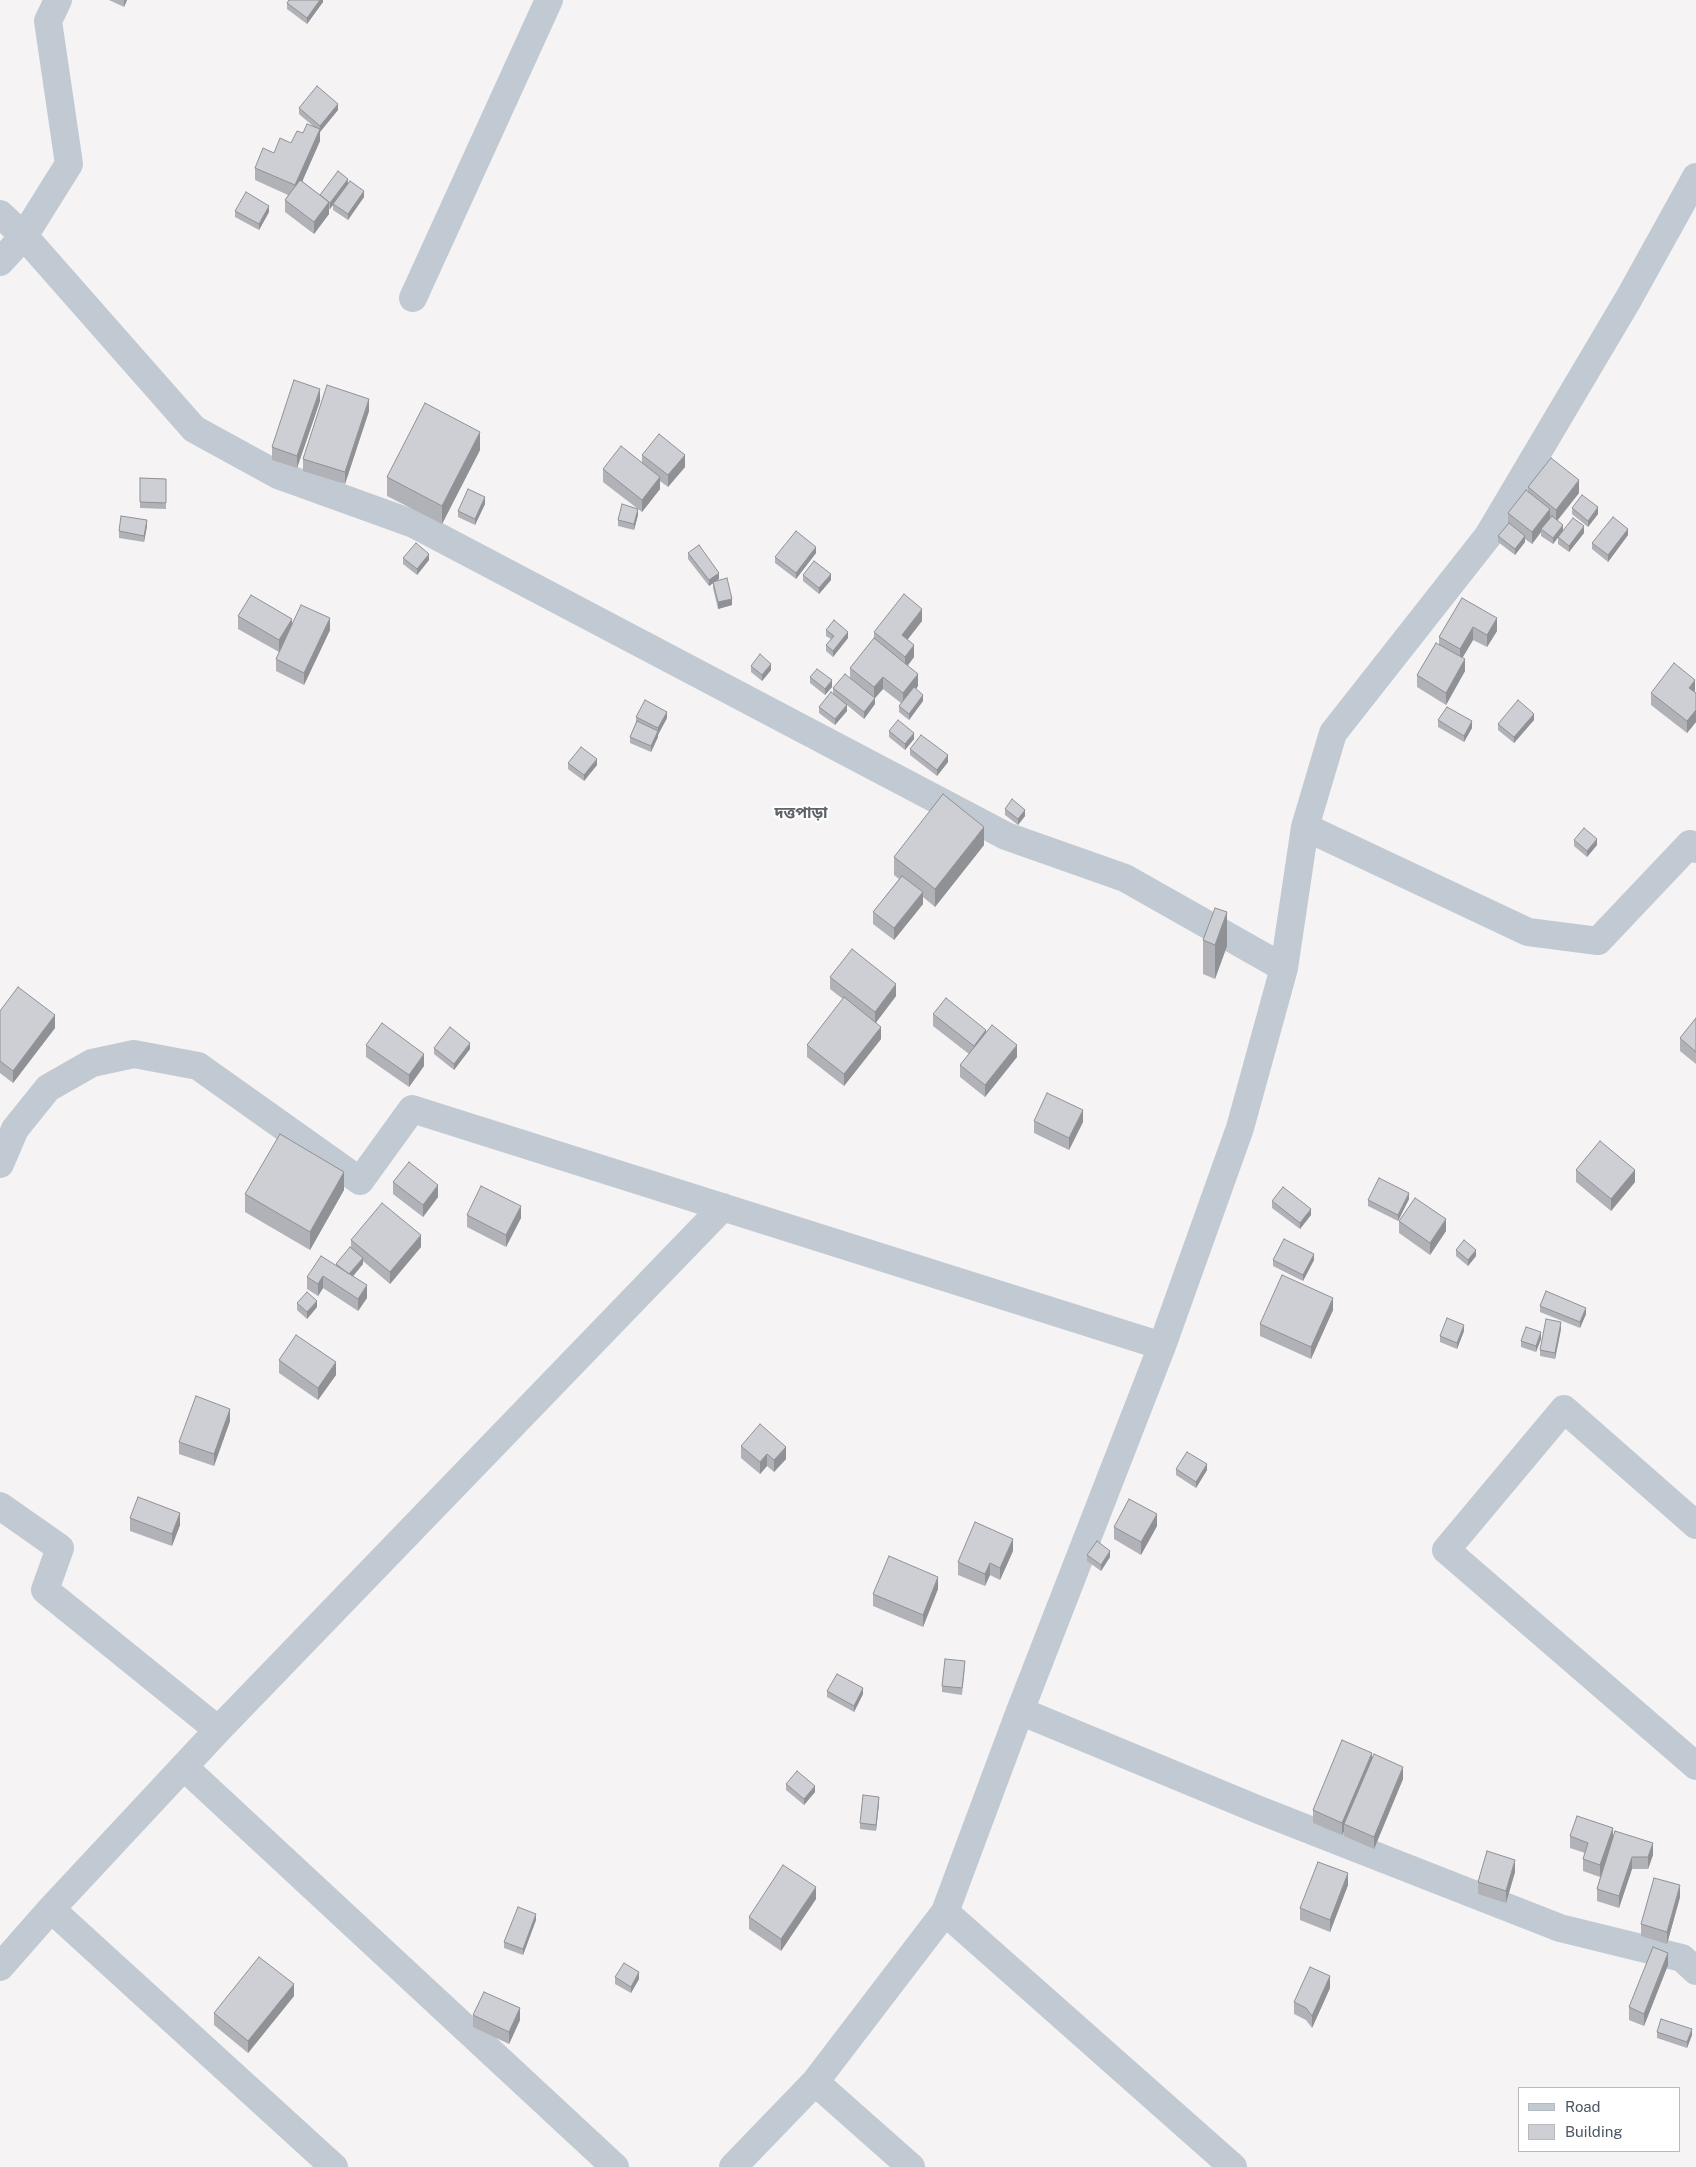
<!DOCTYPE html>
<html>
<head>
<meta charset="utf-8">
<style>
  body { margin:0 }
  #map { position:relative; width:1696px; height:2167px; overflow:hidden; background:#f5f3f3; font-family:"Public Sans",sans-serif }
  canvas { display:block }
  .legend { position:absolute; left:1518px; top:2087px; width:162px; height:65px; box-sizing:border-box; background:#fff; border:1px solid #b7bbc0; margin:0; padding:6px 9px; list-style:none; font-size:15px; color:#4a5661 }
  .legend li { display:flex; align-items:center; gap:10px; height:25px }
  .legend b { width:25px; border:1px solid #b7bbc0 }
</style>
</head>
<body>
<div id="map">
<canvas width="1696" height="2167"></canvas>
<ul class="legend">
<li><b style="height:6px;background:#c1cad2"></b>Road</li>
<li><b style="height:14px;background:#cdcfd5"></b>Building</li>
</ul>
</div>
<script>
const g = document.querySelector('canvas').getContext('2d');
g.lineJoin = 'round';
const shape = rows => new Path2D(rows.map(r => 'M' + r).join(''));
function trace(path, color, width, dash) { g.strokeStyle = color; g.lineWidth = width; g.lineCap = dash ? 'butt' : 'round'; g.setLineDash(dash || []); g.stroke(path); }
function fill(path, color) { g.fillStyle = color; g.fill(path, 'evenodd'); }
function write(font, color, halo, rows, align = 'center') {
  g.font = font + ' "Public Sans","Noto Sans Bengali",sans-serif'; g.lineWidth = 4.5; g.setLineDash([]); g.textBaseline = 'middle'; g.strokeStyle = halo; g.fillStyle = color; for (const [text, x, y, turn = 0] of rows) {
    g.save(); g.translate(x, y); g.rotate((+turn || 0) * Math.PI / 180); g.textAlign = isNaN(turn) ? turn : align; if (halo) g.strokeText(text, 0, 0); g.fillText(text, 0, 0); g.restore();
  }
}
trace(shape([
  [0,214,24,236,194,429,278,475,414,524,1006,836,1125,878,1284,968],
  [0,262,24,236,69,164,48,21,58,0],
  [413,298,549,0],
  [1305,827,1528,932,1598,941,1690,844,1696,849],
  [0,1164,15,1129,48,1088,92,1063,134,1054,198,1066,360,1181,412,1109,1162,1346],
  [0,1506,60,1548,45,1590,218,1730],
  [1696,1525,1564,1409,1446,1550,1696,1766],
  [1020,1711,1162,1346,1240,1128,1284,968,1305,827,1333,733,1488,536,1629,298,1696,177],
  [184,1767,615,2167],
  [51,1909,334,2167],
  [945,1912,1233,2167],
  [0,1967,51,1909,218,1730,723,1207],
  [815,2082,911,2167],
  [733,2167,815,2082,945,1912,1020,1711,1259,1810,1560,1928,1682,1958,1696,1971]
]), '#c1cad2', 28);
fill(shape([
  [109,0,127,0,124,7],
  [323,0,323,2,307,24,287,9,287,3],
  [299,108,338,110,320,132,320,131,320,141,302,181,320,195,348,183,364,197,348,220,333,210,333,205,330,209,329,209,329,214,314,234,285,212,285,200,288,195,255,180,255,168,274,153,291,143,303,133,314,127,299,114],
  [235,211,269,212,259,230,235,217],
  [320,401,297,468,272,460,272,447],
  [369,411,345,484,303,471,303,459],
  [480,450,442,524,387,496,387,477],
  [642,455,685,467,668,487,660,481,660,489,642,512,603,482,603,469,642,463],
  [140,478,166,479,166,509,140,508],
  [1528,487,1579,493,1557,521,1563,531,1553,544,1541,536,1541,532,1532,544,1525,539,1525,542,1515,555,1498,542,1498,536,1508,524,1508,513,1528,492],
  [485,504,475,525,458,517,458,511],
  [1572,508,1598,514,1588,527,1572,514],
  [638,515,634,530,618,526,618,520],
  [147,526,144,542,119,538,119,531],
  [1584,533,1569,552,1558,544,1558,537],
  [1628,535,1608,562,1592,549,1592,543],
  [688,553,719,579,716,581,732,605,718,609,713,588,713,583,709,586,688,559],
  [816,553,796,579,775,563,775,557],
  [403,558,429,560,417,575,403,564],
  [803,575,831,580,819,594,803,581],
  [1462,598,1497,631,1487,647,1473,640,1462,658,1465,671,1446,705,1417,687,1417,675,1439,644,1439,637],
  [238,616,330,630,304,685,276,671,276,659,279,652,238,629],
  [922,621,907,639,914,657,908,665,918,686,916,689,923,701,909,720,899,712,899,706,901,703,883,689,875,698,875,704,864,719,847,705,847,711,835,725,819,713,819,707,833,694,833,688,850,678,850,668,874,638,874,632],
  [826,630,848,638,833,657,826,651,826,645,831,639,826,636],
  [751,666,771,670,762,681,751,672],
  [810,677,832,687,825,695,810,683],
  [1695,692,1696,693,1696,722,1687,733,1651,705,1651,693],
  [636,717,667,718,658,734,658,737,651,752,630,743,630,737,636,722],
  [1438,720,1472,728,1464,742,1438,727],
  [1534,720,1514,743,1498,730,1498,724],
  [889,731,914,739,905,750,889,737],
  [910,749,948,762,937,776,910,755],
  [568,763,597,765,584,781,568,769],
  [1005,809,1025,816,1018,825,1005,815],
  [1574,840,1597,845,1587,857,1574,846],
  [984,845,935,907,923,897,923,904,894,940,873,924,873,912,899,879,894,875,894,857],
  [1203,940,1227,946,1215,979,1203,974],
  [830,977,896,996,876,1022,881,1039,844,1086,807,1057,807,1045,843,999,830,989],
  [0,1011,55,1028,13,1083,0,1073],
  [933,1014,986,1032,1017,1057,985,1097,960,1077,960,1065,969,1054,933,1026],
  [1696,1018,1696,1064,1680,1051,1680,1038],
  [366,1045,424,1066,409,1087,366,1057],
  [434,1048,470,1049,454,1070,434,1054],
  [1034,1121,1083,1122,1069,1150,1034,1133],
  [1576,1170,1635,1182,1611,1211,1576,1182],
  [393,1182,438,1197,423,1217,393,1194],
  [344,1190,310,1250,245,1212,245,1194],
  [1409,1199,1398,1221,1368,1206,1368,1200],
  [1272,1201,1311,1215,1300,1229,1272,1208],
  [467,1215,521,1218,506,1247,467,1227],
  [1399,1221,1446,1231,1430,1255,1399,1233],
  [351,1240,421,1247,390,1284,363,1261,363,1264,353,1276,367,1298,358,1311,323,1288,318,1296,307,1289,307,1277,336,1266,336,1264,351,1248],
  [1456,1250,1476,1256,1468,1266,1456,1256],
  [1273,1260,1314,1260,1303,1281,1273,1266],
  [297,1303,317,1307,307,1319,297,1310],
  [1540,1306,1586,1314,1580,1328,1540,1312],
  [1333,1310,1311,1359,1260,1336,1260,1324],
  [1561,1329,1555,1359,1540,1356,1540,1350],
  [1464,1331,1457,1349,1440,1342,1440,1336],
  [1541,1339,1536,1352,1521,1347,1521,1341],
  [279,1360,336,1375,318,1400,279,1373],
  [230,1421,214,1466,179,1454,179,1442],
  [741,1446,786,1459,774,1472,767,1466,760,1474,741,1458],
  [1176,1469,1207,1470,1196,1488,1176,1475],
  [130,1518,180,1525,172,1546,130,1531],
  [1157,1526,1141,1555,1114,1539,1114,1527],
  [1013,1551,1000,1580,990,1575,985,1586,958,1575,958,1562],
  [1087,1555,1110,1557,1101,1571,1087,1561],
  [938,1589,923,1627,873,1606,873,1594],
  [965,1667,962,1695,942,1692,942,1686],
  [827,1691,863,1694,854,1712,827,1697],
  [1372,1759,1403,1779,1374,1849,1344,1836,1344,1831,1342,1835,1313,1823,1313,1810],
  [786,1784,815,1792,804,1805,786,1790],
  [879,1803,876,1831,860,1829,860,1823],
  [1570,1836,1613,1838,1653,1855,1648,1869,1632,1869,1619,1908,1597,1901,1597,1889,1600,1877,1583,1871,1583,1859,1585,1853,1570,1848],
  [1515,1872,1506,1903,1478,1894,1478,1882],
  [1348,1885,1330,1932,1300,1920,1300,1908],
  [1680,1897,1667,1944,1641,1936,1641,1924],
  [816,1899,781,1951,749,1929,749,1917],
  [536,1920,523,1955,504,1948,504,1942],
  [1668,1965,1644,2026,1629,2020,1629,2007],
  [615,1977,639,1979,631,1993,615,1984],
  [1330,1988,1312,2028,1306,2020,1294,2014,1294,2002],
  [294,1996,248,2053,214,2025,214,2013],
  [473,2015,520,2020,509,2044,473,2027],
  [1657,2032,1692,2035,1687,2048,1657,2038]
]), '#b0b2b7');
fill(shape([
  [125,0,127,0,124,7,124,1],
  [320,0,323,0,323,2,307,24,307,18],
  [338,104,338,110,320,132,320,126],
  [320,129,320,141,295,198,295,185],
  [348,179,348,185,333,204,333,205,330,209,330,203],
  [364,191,364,197,348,220,348,214],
  [329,202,329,214,314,234,314,222],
  [269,206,269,212,259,230,259,224],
  [320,389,320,401,297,468,297,456],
  [369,399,369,411,345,484,345,472],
  [480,432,480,450,442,524,442,506],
  [685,455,685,467,668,487,668,475],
  [660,477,660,489,642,512,642,500],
  [1579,480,1579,493,1556,522,1556,510],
  [485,497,485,504,475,525,475,519],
  [1598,507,1598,514,1588,527,1588,521],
  [638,509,638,515,634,530,634,524],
  [1550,509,1550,521,1541,529,1541,532,1532,544,1532,532],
  [147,520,147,526,144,542,144,536],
  [1563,525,1563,531,1553,544,1553,538],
  [1584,526,1584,533,1569,552,1569,546],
  [1628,529,1628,535,1608,562,1608,555],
  [1525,536,1525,542,1515,555,1515,549],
  [816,547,816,553,796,579,796,573],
  [429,554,429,560,417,575,417,569],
  [719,573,719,579,709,586,709,580],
  [831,574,831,580,819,594,819,588],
  [732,599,732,605,718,609,718,602],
  [922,609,922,621,902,647,902,635],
  [330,618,330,630,304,685,304,673],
  [1497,618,1497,631,1487,647,1487,635],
  [292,619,292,631,279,652,279,640],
  [1473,627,1473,640,1460,662,1460,649],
  [848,632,848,638,833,657,833,651],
  [914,645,914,657,905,669,905,657],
  [1465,659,1465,671,1446,705,1446,693],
  [771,664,771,670,762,681,762,675],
  [918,674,918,686,903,705,903,693],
  [883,677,883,689,875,698,875,704,864,719,864,712,874,699,874,687],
  [832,680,832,687,825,695,825,689],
  [1695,680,1695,692,1689,700,1689,688],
  [923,695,923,701,909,720,909,714],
  [847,705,847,711,835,725,835,719],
  [1696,710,1696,722,1687,733,1687,721],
  [667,712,667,718,658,735,658,728],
  [1534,714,1534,720,1514,743,1514,737],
  [1472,721,1472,728,1464,742,1464,736],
  [658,731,658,737,651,752,651,746],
  [914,733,914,739,905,750,905,744],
  [948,755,948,762,937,776,937,770],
  [597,759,597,765,584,781,584,775],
  [1025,810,1025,816,1018,825,1018,819],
  [984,827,984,845,935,907,935,889],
  [1597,839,1597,845,1587,857,1587,851],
  [923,892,923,904,894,940,894,928],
  [1227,912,1227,946,1215,979,1215,945],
  [896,984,896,996,875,1024,875,1012],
  [55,1015,55,1028,13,1083,13,1071],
  [881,1027,881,1039,844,1086,844,1074],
  [986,1030,986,1042,974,1058,974,1046],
  [470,1043,470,1049,454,1070,454,1064],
  [1017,1045,1017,1057,985,1097,985,1085],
  [424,1054,424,1066,409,1087,409,1075],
  [1083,1110,1083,1122,1069,1150,1069,1138],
  [1635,1170,1635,1182,1611,1211,1611,1199],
  [344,1172,344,1190,310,1250,310,1232],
  [438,1185,438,1197,423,1217,423,1205],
  [1409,1193,1409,1199,1398,1221,1398,1215],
  [521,1206,521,1218,506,1247,506,1235],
  [1311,1209,1311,1215,1300,1229,1300,1223],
  [1446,1219,1446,1231,1430,1255,1430,1243],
  [421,1235,421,1247,390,1284,390,1272],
  [1476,1250,1476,1256,1468,1266,1468,1260],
  [1314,1254,1314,1260,1303,1281,1303,1275],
  [363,1258,363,1264,349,1281,349,1274],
  [323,1276,323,1288,318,1296,318,1284],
  [367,1285,367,1298,358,1311,358,1299],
  [1333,1298,1333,1310,1311,1359,1311,1347],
  [317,1301,317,1307,307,1319,307,1312],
  [1586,1308,1586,1314,1580,1328,1580,1322],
  [1561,1322,1561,1329,1555,1359,1555,1353],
  [1464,1325,1464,1331,1457,1349,1457,1343],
  [1541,1332,1541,1339,1536,1352,1536,1346],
  [336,1362,336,1375,318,1400,318,1388],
  [230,1409,230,1421,214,1466,214,1454],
  [786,1447,786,1459,774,1472,774,1460],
  [767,1454,767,1466,760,1474,760,1462],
  [1207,1464,1207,1470,1196,1488,1196,1482],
  [180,1513,180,1525,172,1546,172,1534],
  [1157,1514,1157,1526,1141,1555,1141,1542],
  [1013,1539,1013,1551,1000,1580,1000,1568],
  [1110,1551,1110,1557,1101,1571,1101,1565],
  [990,1563,990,1575,985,1586,985,1574],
  [938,1577,938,1589,923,1627,923,1615],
  [863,1688,863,1694,854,1712,854,1706],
  [1372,1753,1372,1765,1344,1824,1344,1831,1342,1835,1342,1823],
  [1403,1767,1403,1779,1374,1849,1374,1837],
  [815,1786,815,1792,804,1805,804,1799],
  [879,1797,879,1803,876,1831,876,1825],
  [1613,1828,1613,1841,1600,1877,1600,1865],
  [1653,1843,1653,1855,1648,1869,1648,1857],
  [1632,1857,1632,1869,1619,1908,1619,1896],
  [1515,1860,1515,1872,1506,1903,1506,1891],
  [1348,1873,1348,1885,1330,1932,1330,1920],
  [1680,1885,1680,1897,1667,1944,1667,1932],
  [816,1887,816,1899,781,1951,781,1939],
  [536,1914,536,1920,523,1955,523,1949],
  [1668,1953,1668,1965,1644,2026,1644,2014],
  [639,1972,639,1979,631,1993,631,1987],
  [1330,1976,1330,1988,1312,2028,1312,2016],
  [294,1984,294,1996,248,2053,248,2041],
  [520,2008,520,2020,509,2044,509,2032],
  [1692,2029,1692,2035,1687,2048,1687,2042]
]), '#909195');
const building = shape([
  [289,0,320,0,307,18,287,3,289,0],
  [317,86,338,104,320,126,299,108,317,86],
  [307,124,320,129,295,185,255,168,263,148,274,153,280,138,291,143,297,131,303,133,307,124],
  [338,171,348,179,330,203,320,195,338,171],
  [300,180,329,202,314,222,285,200,300,180],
  [350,181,364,191,348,214,333,204,350,181],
  [246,192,269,206,259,224,235,211,246,192],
  [294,380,320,389,297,456,272,447,294,380],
  [327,385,369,399,345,472,303,459,327,385],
  [425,403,480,432,442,506,387,477,425,403],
  [659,434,685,455,668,475,642,455,659,434],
  [621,446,660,477,642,500,603,469,621,446],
  [1551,458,1579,480,1556,510,1528,487,1551,458],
  [140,478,166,479,166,503,140,502,140,478],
  [468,489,485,497,475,519,458,511,468,489],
  [1526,490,1550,509,1532,532,1508,513,1526,490],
  [1582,495,1598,507,1588,521,1572,508,1582,495],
  [622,504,638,509,634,524,618,520,622,504],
  [121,516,147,520,144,536,119,531,121,516],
  [1552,516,1563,525,1553,538,1541,529,1552,516],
  [1613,517,1628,529,1608,555,1592,543,1613,517],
  [1573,518,1584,526,1569,546,1558,537,1573,518],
  [1509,523,1525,536,1515,549,1498,536,1509,523],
  [796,531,816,547,796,573,775,557,796,531],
  [416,543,429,554,417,569,403,558,416,543],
  [699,545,719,573,709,580,688,553,699,545],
  [814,561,831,574,819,588,803,575,814,561],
  [727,578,732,599,718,602,713,582,727,578],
  [904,594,922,609,902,635,914,645,905,657,874,632,904,594],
  [251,595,292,619,279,640,238,616,251,595],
  [1462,598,1497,618,1487,635,1473,627,1460,649,1439,637,1462,598],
  [301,605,330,618,304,673,276,659,301,605],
  [834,620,848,632,833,651,826,645,834,636,826,630,834,620],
  [874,638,918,674,903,693,883,677,874,687,850,668,874,638],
  [1436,643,1465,659,1446,693,1417,675,1436,643],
  [760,654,771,664,762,675,751,666,760,654],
  [1674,663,1695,680,1689,688,1696,693,1696,710,1687,721,1651,693,1674,663],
  [817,669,832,680,825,689,810,677,817,669],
  [845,674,875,698,864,712,833,688,845,674],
  [914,687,923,695,909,714,899,706,914,687],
  [831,692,847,705,835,719,819,707,831,692],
  [645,700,667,712,658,728,636,717,645,700],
  [1518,700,1534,714,1514,737,1498,724,1518,700],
  [1447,707,1472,721,1464,736,1438,720,1447,707],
  [898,720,914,733,905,744,889,731,898,720],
  [637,721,658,731,651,746,630,737,637,721],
  [921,735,948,755,937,770,910,749,921,735],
  [581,747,597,759,584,775,568,763,581,747],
  [943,794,984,827,935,889,894,857,943,794],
  [1012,799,1025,810,1018,819,1005,809,1012,799],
  [1584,828,1597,839,1587,851,1574,840,1584,828],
  [902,876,923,892,894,928,873,912,902,876],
  [1215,908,1227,912,1215,945,1203,940,1215,908],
  [852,949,896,984,875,1012,830,977,852,949],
  [18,987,55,1015,13,1071,0,1061,0,1011,18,987],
  [844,997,881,1027,844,1074,807,1045,844,997],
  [946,998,986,1030,974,1046,933,1014,946,998],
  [1696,1018,1696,1052,1680,1038,1696,1018],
  [382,1023,424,1054,409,1075,366,1045,382,1023],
  [992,1025,1017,1045,985,1085,960,1065,992,1025],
  [450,1027,470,1043,454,1064,434,1048,450,1027],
  [1047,1093,1083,1110,1069,1138,1034,1121,1047,1093],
  [280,1134,344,1172,310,1232,245,1194,280,1134],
  [1600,1141,1635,1170,1611,1199,1576,1170,1600,1141],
  [409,1162,438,1185,423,1205,393,1182,409,1162],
  [1379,1178,1409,1193,1398,1215,1368,1200,1379,1178],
  [481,1186,521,1206,506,1235,467,1215,481,1186],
  [1283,1187,1311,1209,1300,1223,1272,1201,1283,1187],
  [1415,1198,1446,1219,1430,1243,1399,1221,1415,1198],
  [382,1203,421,1235,390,1272,351,1240,382,1203],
  [1284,1239,1314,1254,1303,1275,1273,1260,1284,1239],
  [1464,1240,1476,1250,1468,1260,1456,1250,1464,1240],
  [350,1247,363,1258,349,1274,336,1264,350,1247],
  [321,1256,367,1285,358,1299,323,1276,318,1284,307,1277,321,1256],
  [1282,1275,1333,1298,1311,1347,1260,1324,1282,1275],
  [1546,1291,1586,1308,1580,1322,1540,1306,1546,1291],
  [307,1292,317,1301,307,1312,297,1303,307,1292],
  [1447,1318,1464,1325,1457,1343,1440,1336,1447,1318],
  [1546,1319,1561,1322,1555,1353,1540,1350,1546,1319],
  [1526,1327,1541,1332,1536,1346,1521,1341,1526,1327],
  [296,1335,336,1362,318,1388,279,1360,296,1335],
  [196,1396,230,1409,214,1454,179,1442,196,1396],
  [760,1424,786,1447,774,1460,767,1454,760,1462,741,1446,760,1424],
  [1187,1452,1207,1464,1196,1482,1176,1469,1187,1452],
  [138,1497,180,1513,172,1534,130,1518,138,1497],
  [1129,1499,1157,1514,1141,1542,1114,1527,1129,1499],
  [975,1522,1013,1539,1000,1568,990,1563,985,1574,958,1562,975,1522],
  [1097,1541,1110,1551,1101,1565,1087,1555,1097,1541],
  [889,1556,938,1577,923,1615,873,1594,889,1556],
  [945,1659,965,1661,962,1688,942,1686,945,1659],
  [837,1674,863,1688,854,1706,827,1691,837,1674],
  [1342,1740,1372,1753,1342,1823,1313,1810,1342,1740],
  [1374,1754,1403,1767,1374,1837,1344,1824,1374,1754],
  [797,1771,815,1786,804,1799,786,1784,797,1771],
  [863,1795,879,1797,876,1825,860,1823,863,1795],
  [1577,1816,1613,1828,1600,1865,1583,1859,1588,1843,1570,1836,1577,1816],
  [1615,1831,1653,1843,1648,1857,1632,1857,1619,1896,1597,1889,1615,1831],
  [1487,1851,1515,1860,1506,1891,1478,1882,1487,1851],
  [1318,1862,1348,1873,1330,1920,1300,1908,1318,1862],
  [783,1865,816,1887,781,1939,749,1917,783,1865],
  [1654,1878,1680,1885,1667,1932,1641,1924,1654,1878],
  [518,1907,536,1914,523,1949,504,1942,518,1907],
  [1653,1947,1668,1953,1644,2014,1629,2007,1653,1947],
  [259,1957,294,1984,248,2041,214,2013,259,1957],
  [624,1963,639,1972,631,1987,615,1977,624,1963],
  [1310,1967,1330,1976,1312,2016,1306,2008,1294,2002,1310,1967],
  [484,1992,520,2008,509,2032,473,2015,484,1992],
  [1661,2019,1692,2029,1687,2042,1657,2032,1661,2019]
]);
fill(building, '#cdcfd5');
trace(building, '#909195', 1);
write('bold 16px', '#5f6368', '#fff', [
  ["দত্তপাড়া",801,813]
]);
</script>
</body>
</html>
